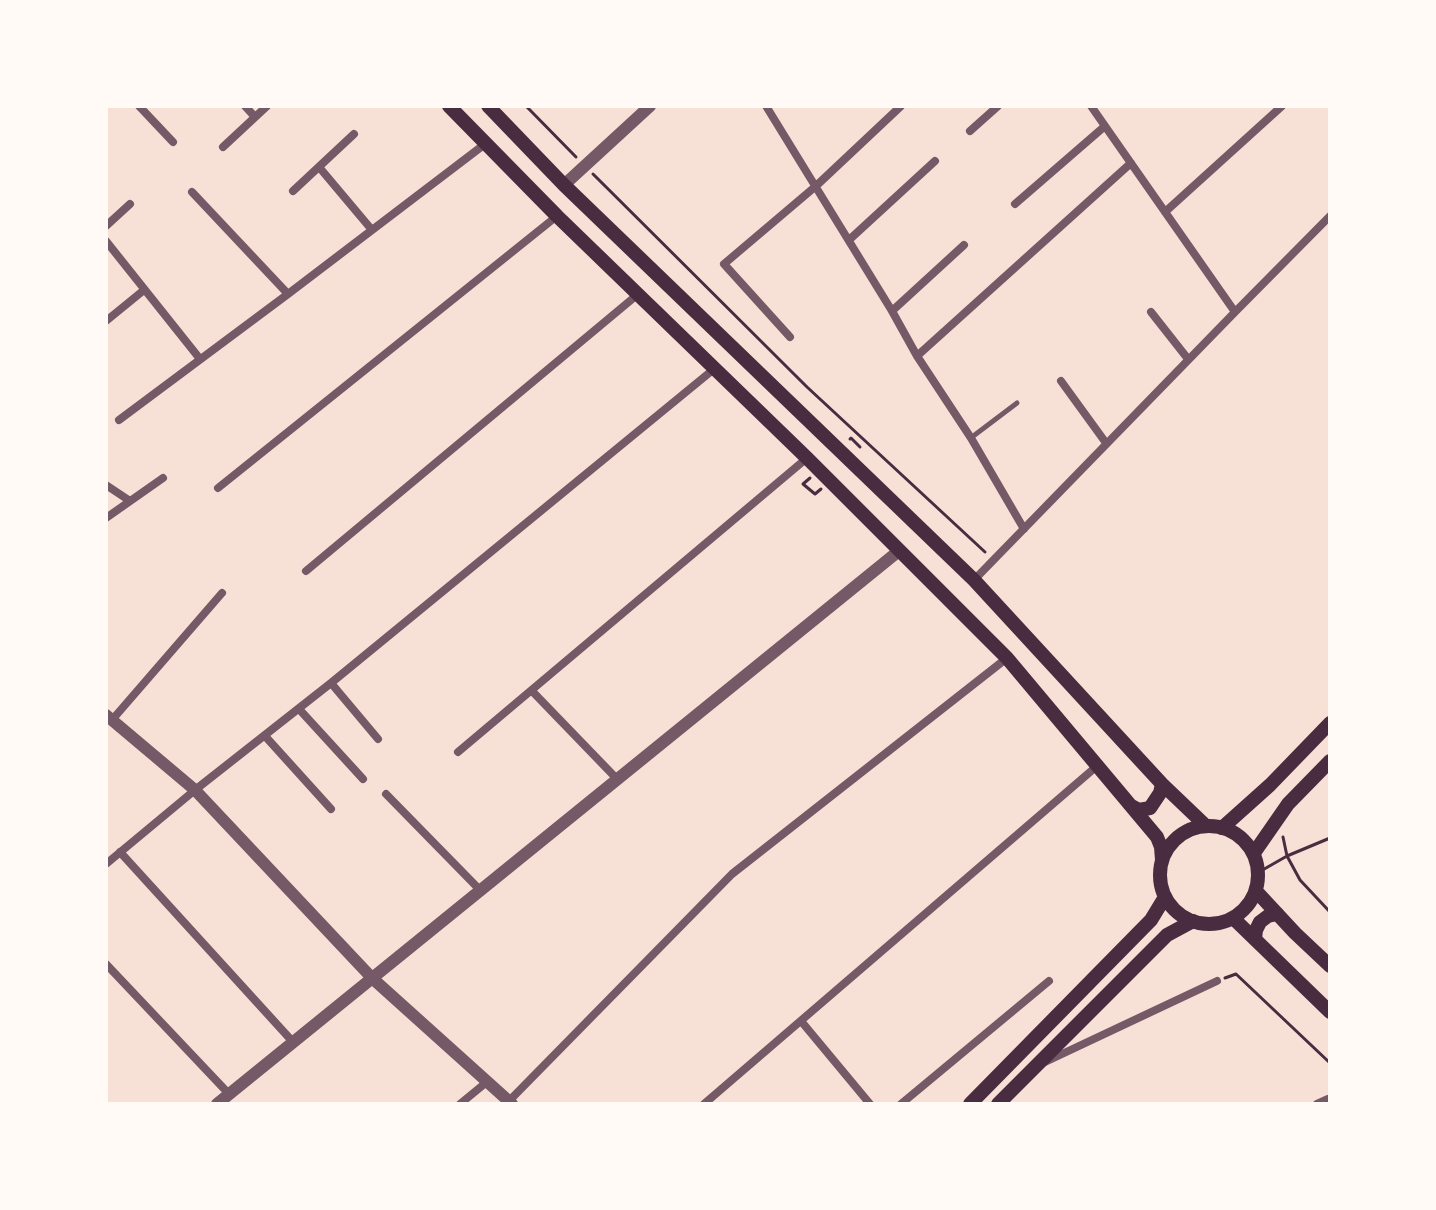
<!DOCTYPE html>
<html>
<head>
<meta charset="utf-8">
<style>
  body { margin:0 }
  #map { position:relative; width:1436px; height:1210px; overflow:hidden; background:#f7e1d7; font-family:"Work Sans",sans-serif }
  canvas { display:block }
  .frame { position:absolute; inset:0; border:108px solid #fffaf5; pointer-events:none }
</style>
</head>
<body>
<div id="map">
<canvas width="1436" height="1210"></canvas>
<div class="frame"></div>
</div>
<script>
const g = document.querySelector('canvas').getContext('2d');
g.lineJoin = 'round';
const shape = rows => new Path2D(rows.map(r => 'M' + r).join(''));
function trace(path, color, width, dash) { g.strokeStyle = color; g.lineWidth = width; g.lineCap = dash ? 'butt' : 'round'; g.setLineDash(dash || []); g.stroke(path); }
trace(shape([
  [526,106,576,157],
  [593,174,807,387,985,552],
  [850,439,851,438,860,447],
  [810,478,803,484,815,494,821,489],
  [1283,837,1287,856,1300,880,1330,912],
  [1259,872,1287,856,1330,838],
  [1225,978,1236,974,1330,1063]
]), '#4a2c40', 3);
trace(shape([
  [972,437,1017,403]
]), '#755966', 5);
trace(shape([
  [139,106,173,142],
  [245,106,255,117],
  [766,106,892,311,917,356,971,438,1024,529],
  [1091,106,1235,312],
  [970,131,998,106],
  [223,147,267,106],
  [319,167,372,230],
  [293,191,354,134],
  [192,192,288,294],
  [1015,204,1105,126],
  [1165,212,1282,106],
  [106,226,130,204],
  [849,240,935,161],
  [106,241,200,359],
  [892,311,964,245],
  [1151,312,1188,359],
  [106,321,144,290],
  [790,337,724,264,816,186,901,106],
  [917,356,1131,163],
  [1061,381,1106,443],
  [119,420,288,294,485,144],
  [106,485,130,501],
  [218,488,557,216],
  [106,518,163,478],
  [306,571,637,295],
  [974,580,1235,312,1330,216],
  [331,683,378,739],
  [532,691,617,779],
  [299,709,363,779],
  [112,720,222,593],
  [265,736,331,809],
  [458,752,807,458],
  [386,794,480,890],
  [120,852,293,1042],
  [106,864,195,790,331,683,714,369],
  [106,964,229,1094],
  [801,1021,870,1104],
  [1045,1062,1217,981],
  [509,1101,732,874,1007,658],
  [460,1104,488,1081],
  [704,1104,1097,766],
  [901,1104,1049,981],
  [1317,1104,1328,1099]
]), '#755966', 8);
trace(shape([
  [564,185,650,106],
  [106,715,195,790,372,978,512,1104],
  [217,1104,900,550]
]), '#755966', 12);
trace(shape([
  [1222,828,1270,785,1330,723],
  [1254,853,1288,804,1330,761],
  [1255,939,1256,930,1260,922,1268,916,1277,914],
  [970,1104,1151,920,1165,897],
  [998,1104,1167,935,1193,921]
]), '#4a2c40', 14);
trace(shape([
  [449,106,557,216,807,458,1007,658,1157,837,1161,847,1162,860],
  [488,106,564,185,974,580,1162,784,1206,826],
  [1130,805,1139,810,1150,808,1160,793,1162,784],
  '1160 875a49 49 0 1 1 98 0a49 49 0 1 1-98 0Z',
  [1256,891,1295,933,1330,966],
  [1233,918,1330,1012]
]), '#4a2c40', 14);
</script>
</body>
</html>
